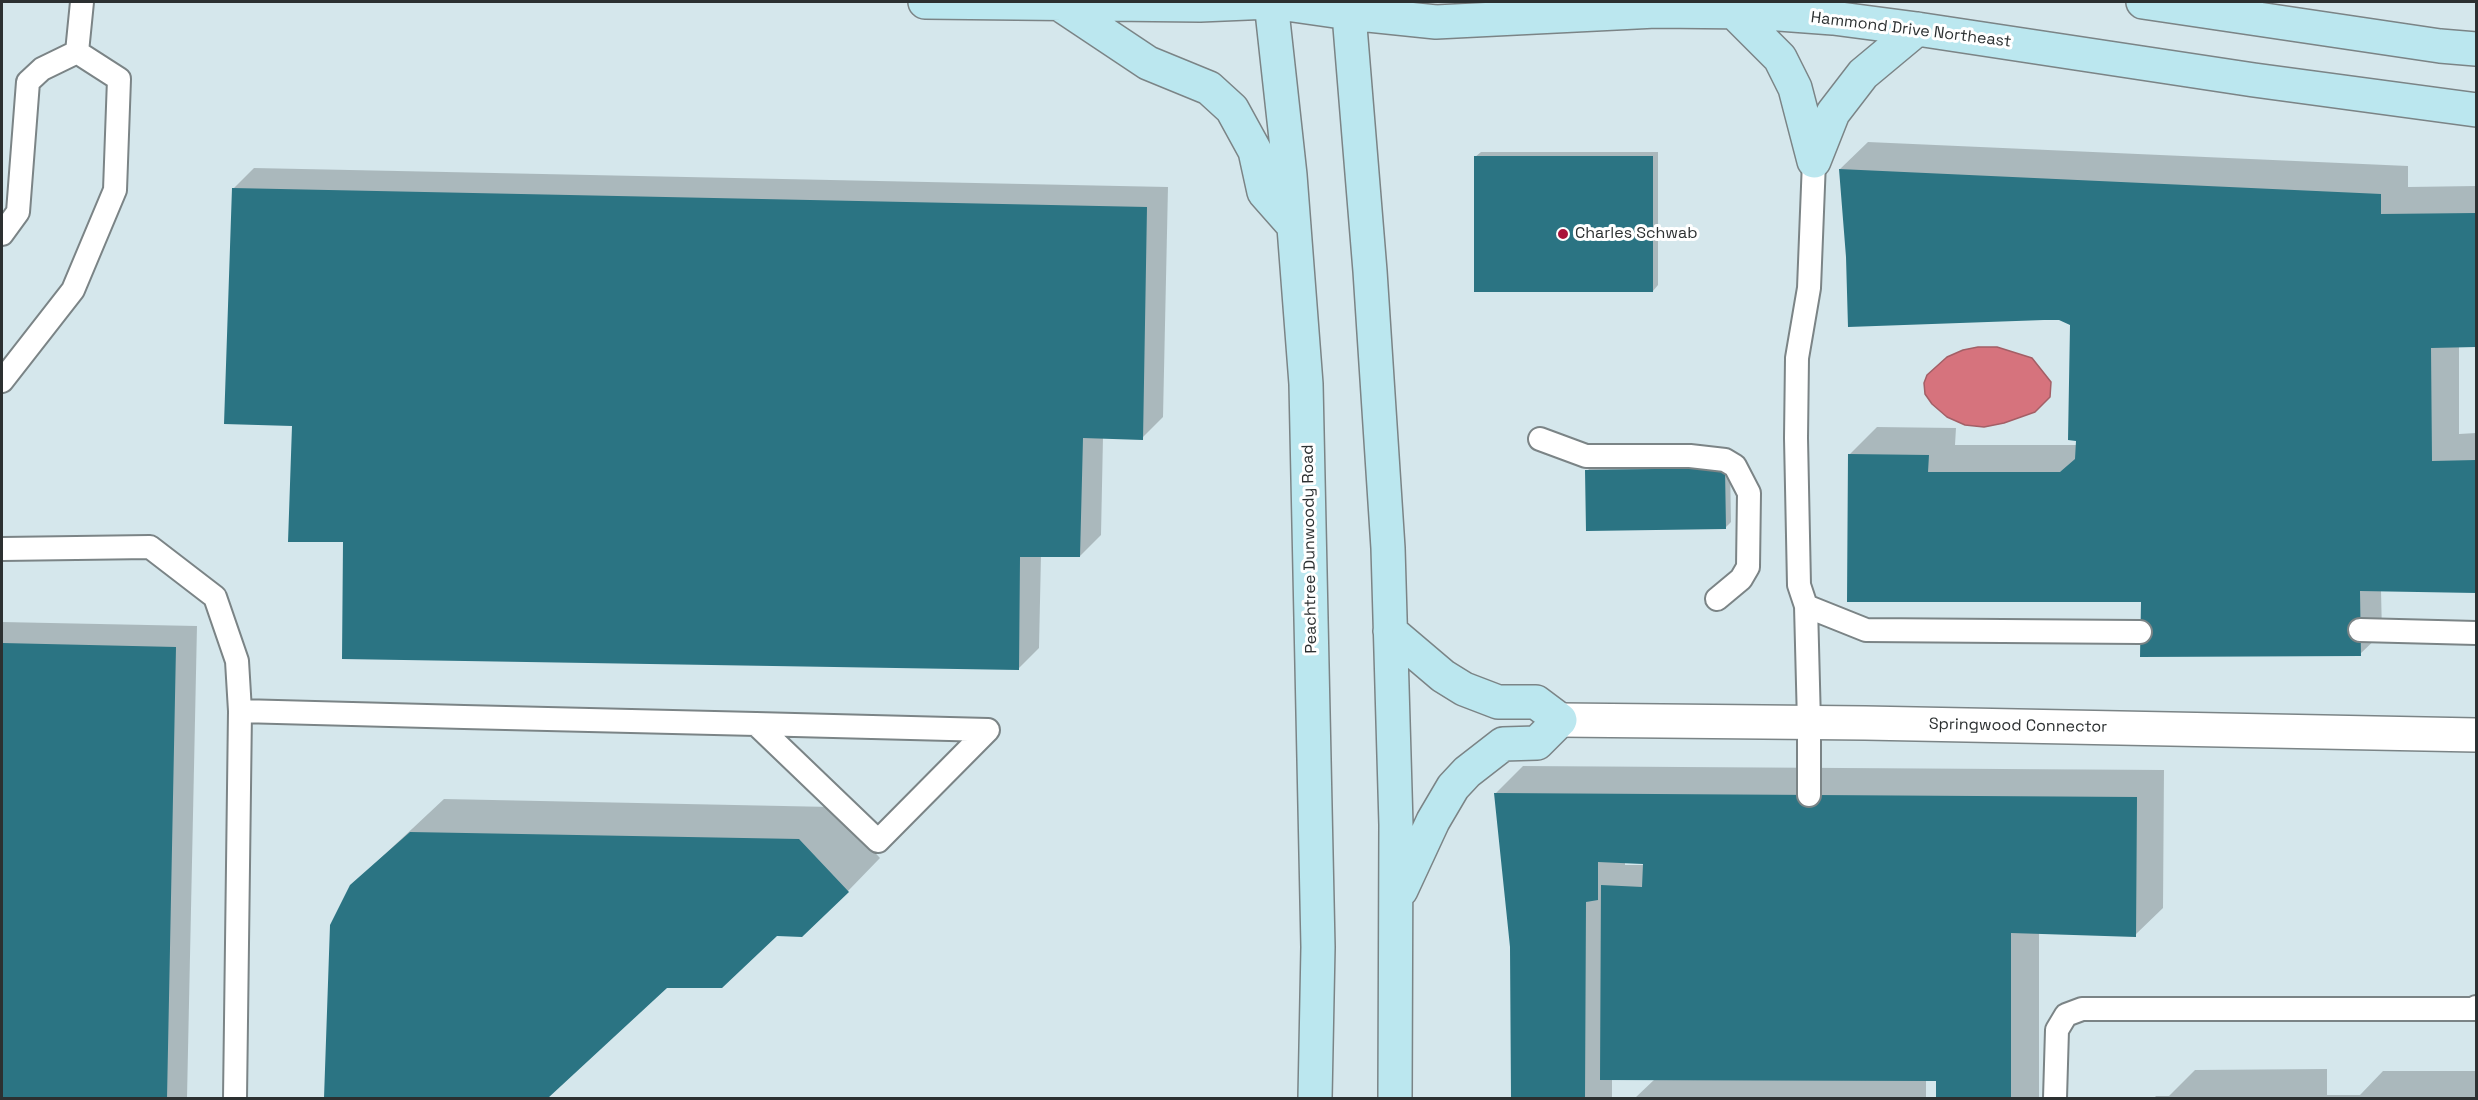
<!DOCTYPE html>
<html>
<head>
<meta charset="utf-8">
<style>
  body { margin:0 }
  #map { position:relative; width:2478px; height:1100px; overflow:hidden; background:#e8f1f3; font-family:"Space Grotesk",sans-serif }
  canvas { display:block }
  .frame { position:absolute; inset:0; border:3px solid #2c3031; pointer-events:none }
</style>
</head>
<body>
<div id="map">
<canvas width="2478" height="1100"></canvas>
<div class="frame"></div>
</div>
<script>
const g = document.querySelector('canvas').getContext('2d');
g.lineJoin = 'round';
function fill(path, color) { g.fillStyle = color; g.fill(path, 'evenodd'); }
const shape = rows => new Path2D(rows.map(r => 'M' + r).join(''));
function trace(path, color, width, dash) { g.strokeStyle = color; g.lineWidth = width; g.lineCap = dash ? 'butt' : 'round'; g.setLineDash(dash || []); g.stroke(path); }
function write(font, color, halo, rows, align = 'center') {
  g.font = font + ' "Space Grotesk",sans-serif'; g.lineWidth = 6; g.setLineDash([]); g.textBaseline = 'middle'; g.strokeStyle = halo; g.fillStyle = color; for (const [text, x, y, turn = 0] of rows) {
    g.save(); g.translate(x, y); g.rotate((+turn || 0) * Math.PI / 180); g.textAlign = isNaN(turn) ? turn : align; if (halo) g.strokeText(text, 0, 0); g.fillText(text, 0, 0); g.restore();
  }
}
fill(shape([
  [2,2,2476,2,2476,1098,2,1098]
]), '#d5e7ec');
const water = shape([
  [1978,347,1997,347,2032,358,2051,382,2050,397,2035,412,2004,423,1984,427,1965,425,1947,417,1932,404,1925,394,1924,383,1927,375,1947,357,1963,350,1978,347]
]);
fill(water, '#d6737d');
trace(water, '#a35f66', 1.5);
fill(shape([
  [1868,142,2408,166,2408,187,2476,186,2476,346,2459,346,2459,434,2476,433,2476,590,2381,590,2382,633,2360,654,2142,600,1849,455,1877,427,1956,428,1955,445,2077,445,2071,325,2059,319,1847,257,1840,169],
  [1481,152,1658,152,1658,285,1653,291,1475,157],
  [254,168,1168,187,1163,417,1142,438,1103,437,1101,535,1080,556,1041,555,1039,648,1018,669,345,541,293,425,233,189],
  [1730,463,1731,522,1725,528,1587,471,1592,466],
  [2,622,197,626,187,1098,2,1098],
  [1523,766,2164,770,2163,908,2135,935,2039,932,2039,1098,1937,1098,1937,1079,1926,1079,1926,1098,1635,1098,1655,1079,1612,1078,1612,1098,1513,1098,1512,947,1495,794],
  [1625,861,1647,862,1644,865,1625,865],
  [444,799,832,807,880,858,848,891,667,986,546,1098,325,1098,331,925,351,886],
  [2327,1069,2327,1095,2360,1095,2383,1071,2476,1071,2476,1098,2154,1098,2156,1096,2169,1096,2195,1070]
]), '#0003');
fill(shape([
  [1474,156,1653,156,1653,292,1474,292],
  [1839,169,2381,194,2381,214,2476,213,2476,347,2431,348,2432,461,2476,460,2476,593,2360,591,2361,656,2140,657,2141,602,1847,602,1848,454,1929,455,1928,472,2060,472,2075,459,2076,441,2068,440,2070,325,2059,320,2044,320,1848,327,1846,257],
  [232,188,1147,207,1143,440,1083,438,1080,557,1020,557,1019,670,342,659,343,542,288,542,292,426,224,424],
  [1725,468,1726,529,1586,531,1585,470],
  [2,643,176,647,167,1098,2,1098],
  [1494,793,2137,797,2136,937,2011,933,2011,1098,1936,1098,1936,1081,1600,1080,1601,885,1642,887,1643,864,1598,862,1598,900,1586,902,1585,1098,1511,1098,1510,947],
  [410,832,799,839,849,892,802,937,777,936,722,988,667,988,548,1098,324,1098,330,925,350,885]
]), '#2b7483');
const service = shape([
  [77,52,82,2],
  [1814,161,1809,288,1797,358,1796,438,1799,585,1806,606,1866,630,2140,632],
  [2,234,18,212,28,82,42,69,77,52,119,79,115,190,73,290,2,381],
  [1540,439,1586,456,1690,456,1725,460,1735,466,1749,493,1748,567,1741,579,1717,599],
  [2,549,150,547,215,597,237,661,240,711,464,717,756,724,988,730,878,841,756,724],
  [1806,606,1809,723,1809,795],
  [2360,630,2476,633],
  [235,1098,240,711],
  [2055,1098,2057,1030,2066,1015,2082,1009,2475,1009,2476,1007]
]);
const minor = shape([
  [1560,720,1865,723,2476,735]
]);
const secondary = shape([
  [925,2,1200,5,1271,2],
  [1271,2,1290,175,1306,384,1318,947,1315,1098],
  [1272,2,1349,13,1436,22,1656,11,1752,12,1833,18,1917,29,2254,80,2476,110],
  [1348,2,1370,271,1388,548,1396,825,1395,1098],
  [2143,2,2440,46,2476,49],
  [1058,3,1148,63,1209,88,1232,109,1255,151,1264,192,1294,226],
  [1734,12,1780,58,1795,88,1814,161],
  [1814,161,1833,113,1863,74,1917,29],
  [1390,631,1443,676,1464,689,1498,702,1536,702,1560,720,1537,743,1503,744,1467,772,1453,787,1433,821,1401,890]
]);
trace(service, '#7b8486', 26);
trace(minor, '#7b8486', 36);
trace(secondary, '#7b8486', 36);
trace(service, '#fff', 22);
trace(minor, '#fff', 33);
trace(secondary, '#bbe7ef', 33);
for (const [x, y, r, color] of [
  [1563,234,6,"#aa133b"]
]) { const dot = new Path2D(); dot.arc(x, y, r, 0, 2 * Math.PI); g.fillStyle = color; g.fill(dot); trace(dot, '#fff', 2); }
write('16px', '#2c3031', '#fff', [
  ["Hammond Drive Northeast",1911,30,7],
  ["Peachtree Dunwoody Road",1310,549,-91],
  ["Springwood Connector",2018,726,1]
]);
write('16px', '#2c3031', '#fff', [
  ["Charles Schwab",1575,234]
], 'left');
</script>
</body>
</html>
